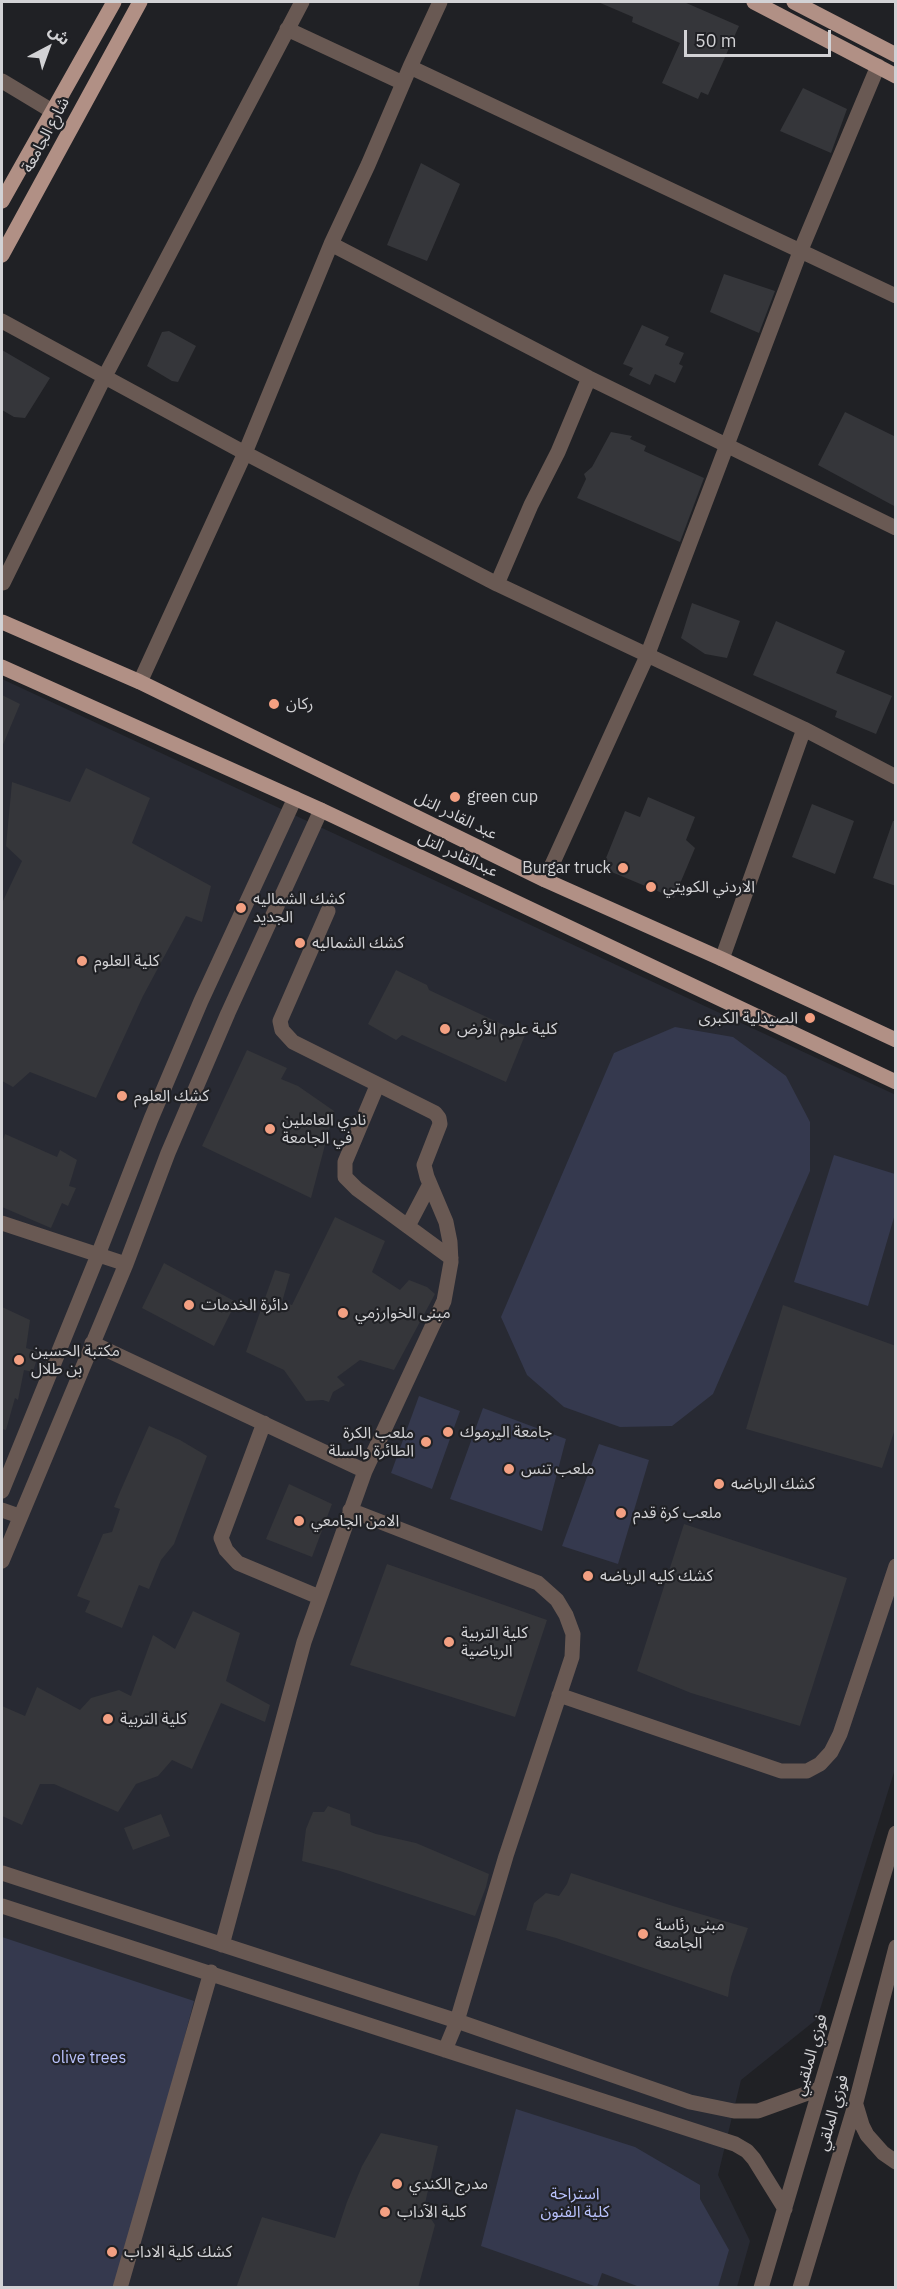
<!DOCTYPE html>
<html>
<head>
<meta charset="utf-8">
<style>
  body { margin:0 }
  #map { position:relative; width:897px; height:2289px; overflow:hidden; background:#202125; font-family:"IBM Plex Sans","Noto Sans Arabic",sans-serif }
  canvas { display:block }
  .frame { position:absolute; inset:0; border:3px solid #d2d2d5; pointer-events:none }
  .north { position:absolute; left:18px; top:18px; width:60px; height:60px; -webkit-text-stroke:4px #202125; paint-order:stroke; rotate:41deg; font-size:16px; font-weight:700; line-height:24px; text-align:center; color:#d2d2d5 }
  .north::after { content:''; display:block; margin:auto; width:21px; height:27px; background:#d2d2d5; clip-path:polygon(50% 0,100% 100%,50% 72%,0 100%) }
  .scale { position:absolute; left:684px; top:30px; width:147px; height:27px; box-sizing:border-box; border:3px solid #d2d2d5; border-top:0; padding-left:8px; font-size:18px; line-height:21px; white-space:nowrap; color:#d2d2d5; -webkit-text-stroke:4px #202125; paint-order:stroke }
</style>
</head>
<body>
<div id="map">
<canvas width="897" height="2289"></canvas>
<div class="frame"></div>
<div class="north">ش</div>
<div class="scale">50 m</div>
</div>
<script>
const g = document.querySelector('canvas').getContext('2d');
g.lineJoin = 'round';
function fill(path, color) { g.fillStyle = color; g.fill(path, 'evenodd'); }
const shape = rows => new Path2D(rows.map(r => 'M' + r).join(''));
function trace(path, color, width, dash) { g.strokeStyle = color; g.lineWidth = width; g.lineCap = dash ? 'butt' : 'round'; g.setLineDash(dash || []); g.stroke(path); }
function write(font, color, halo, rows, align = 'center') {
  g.font = font + ' "IBM Plex Sans","Noto Sans Arabic",sans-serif'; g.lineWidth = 4.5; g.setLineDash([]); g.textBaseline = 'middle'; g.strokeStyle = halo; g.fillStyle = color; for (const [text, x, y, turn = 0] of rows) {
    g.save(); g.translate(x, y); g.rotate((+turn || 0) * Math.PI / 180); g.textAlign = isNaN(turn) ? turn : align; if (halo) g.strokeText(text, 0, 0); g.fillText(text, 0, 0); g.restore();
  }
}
fill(shape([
  [2,679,896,1095,895,1769,817,2019,741,2080,718,2175,750,2241,737,2287,2,2288]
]), '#282a33');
fill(shape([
  [675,1027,733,1037,786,1076,810,1122,810,1171,713,1394,672,1426,620,1427,564,1407,527,1375,501,1317,614,1053],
  [834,1155,895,1174,895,1214,868,1306,794,1282],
  [419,1396,460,1411,432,1489,391,1473],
  [483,1408,566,1439,542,1531,450,1499],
  [599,1444,649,1460,618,1564,562,1546],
  [2,1937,194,2001,119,2287,2,2288],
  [516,2109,635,2147,700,2185,700,2199,729,2250,718,2287,637,2287,637,2286,602,2273,597,2287,481,2246]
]), '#35394e');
fill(shape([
  [598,2,684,2,739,26,708,95,701,92,698,99,662,83,680,43,632,22,633,17],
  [803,88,847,109,831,153,780,131],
  [421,163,460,184,427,261,387,245],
  [724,274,775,291,759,333,710,312],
  [642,325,669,337,665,345,684,353,679,364,683,366,675,383,655,374,650,385,629,375,633,368,623,364],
  [169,331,196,346,178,382,172,381,147,366,162,332],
  [2,350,50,378,25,418,14,417,2,410],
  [845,412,896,437,896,507,818,465],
  [611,432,632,436,630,439,646,446,644,451,704,478,680,542,577,498,586,479,584,474,592,467],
  [692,603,740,621,727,658,705,654,681,638],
  [776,621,845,651,836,673,892,696,876,734,835,717,837,711,753,675],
  [2,695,20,704,2,747],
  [86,768,150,798,132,843,211,886,202,922,186,916,143,996,96,1098,30,1072,13,1087,2,1081,2,903,22,861,6,846,12,782,70,802],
  [648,797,695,817,686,840,695,848,674,898,602,868,625,811,640,817],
  [812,804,854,821,835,874,792,857],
  [893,821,896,821,896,886,873,878],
  [396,970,427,985,429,990,525,1035,506,1082,402,1035,396,1040,368,1024],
  [247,1050,287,1068,281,1079,298,1086,334,1111,311,1198,202,1146],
  [5,1134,57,1157,60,1150,77,1160,69,1186,76,1188,68,1206,62,1203,51,1228,2,1207,2,1143],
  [335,1217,385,1241,372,1272,400,1290,409,1280,427,1287,435,1294,394,1370,360,1360,337,1377,345,1385,333,1392,329,1402,323,1400,306,1401,284,1370,246,1352,275,1270,290,1274,282,1302,292,1305],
  [164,1263,236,1302,214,1346,142,1308],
  [783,1305,896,1346,896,1426,882,1468,746,1429],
  [2,1307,30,1320,26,1348,39,1352,33,1372,24,1370,18,1400,15,1398,6,1430,2,1429],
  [149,1426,180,1440,207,1456,174,1544,161,1560,149,1589,139,1585,122,1628,85,1612,90,1601,77,1596,103,1534,112,1532,120,1509,114,1507,120,1492],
  [289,1484,332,1504,312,1557,266,1539],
  [684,1524,847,1578,800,1726,691,1693,637,1671],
  [387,1564,547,1620,515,1717,350,1665],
  [193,1611,240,1633,226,1681,270,1705,265,1722,221,1703,192,1769,172,1760,158,1776,136,1784,118,1812,54,1784,40,1784,22,1825,2,1816,2,1706,25,1716,37,1687,80,1710,91,1698,119,1690,131,1696,153,1635,175,1649],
  [328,1806,350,1814,351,1825,376,1834,416,1843,489,1874,486,1887,475,1916,340,1871,302,1861,306,1829,313,1812,324,1812],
  [161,1814,170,1836,133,1850,124,1828],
  [571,1873,673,1906,748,1928,731,1977,728,1997,556,1938,526,1930,534,1903,546,1893,559,1896,567,1884],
  [381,2133,438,2146,424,2208,435,2225,418,2288,236,2288,262,2217,335,2238,347,2202,362,2166]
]), '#35363a');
trace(shape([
  [287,29,403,83],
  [410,67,896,296],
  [2,81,52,111],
  [331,244,589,378,896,528],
  [2,321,245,453,497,584,804,729,896,777],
  [3,583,104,378,302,2],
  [497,584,531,505,558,452,589,378],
  [140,682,245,453,331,244,368,165,410,67,440,2],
  [545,880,647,656,800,252,878,66],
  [722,959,804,729],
  [377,1086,345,1162,345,1177,357,1189,451,1258],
  [2,1223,126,1264],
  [408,1226,430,1184],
  [92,1343,365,1471],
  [264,1423,221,1538,226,1550,238,1563,319,1597],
  [2,1491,98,1255,151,1119,201,1001,295,798],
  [2,1510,19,1516],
  [350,1510,538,1583,557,1600,566,1615,573,1634,572,1657,506,1856,457,2021,445,2050],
  [2,1561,126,1264,168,1153,228,1013,321,810],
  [559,1695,781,1771,807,1771,820,1764,831,1752,840,1734,896,1566],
  [2,1873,457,2021,690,2102,734,2111,758,2111,819,2089],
  [2,1906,735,2144,747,2151,754,2159,785,2209],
  [222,1945,304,1642,365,1471,444,1301,451,1262,450,1242,446,1222,427,1177,424,1165,440,1124,439,1118,435,1113,293,1042,282,1030,280,1021,328,911],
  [856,2105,862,2125,867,2135,883,2153,896,2162],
  [120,2288,211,1972],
  [761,2288,896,1833],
  [800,2288,856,2102,896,1947]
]), '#695953', 15);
trace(shape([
  [754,2,896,76],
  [794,2,896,55],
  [2,201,114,2],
  [2,255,140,2],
  [2,622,140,682,545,880,722,959,896,1040],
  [2,667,321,810,896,1082]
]), '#b19085', 15);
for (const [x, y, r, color] of [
  [274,704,6,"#f3a082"],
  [455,797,6,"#f3a082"],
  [623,868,6,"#f3a082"],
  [651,887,6,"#f3a082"],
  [241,908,6,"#f3a082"],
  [300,943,6,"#f3a082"],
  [82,961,6,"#f3a082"],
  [810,1018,6,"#f3a082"],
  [445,1029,6,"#f3a082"],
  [122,1096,6,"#f3a082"],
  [270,1129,6,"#f3a082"],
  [189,1305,6,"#f3a082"],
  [343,1313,6,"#f3a082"],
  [19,1360,6,"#f3a082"],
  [448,1432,6,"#f3a082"],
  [426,1442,6,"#f3a082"],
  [509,1469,6,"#f3a082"],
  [719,1484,6,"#f3a082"],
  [621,1513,6,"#f3a082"],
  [299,1521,6,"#f3a082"],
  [588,1576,6,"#f3a082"],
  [449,1642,6,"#f3a082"],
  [108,1719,6,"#f3a082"],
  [643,1934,6,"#f3a082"],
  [397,2184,6,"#f3a082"],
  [385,2212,6,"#f3a082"],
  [112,2252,6,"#f3a082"]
]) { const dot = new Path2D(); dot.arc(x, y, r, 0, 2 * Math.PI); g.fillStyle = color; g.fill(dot); trace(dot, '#202125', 2); }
write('16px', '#d2d2d5', '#202125', [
  ["شارع الجامعة",46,135,-62],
  ["عبد القادر التل",456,816,26],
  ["عبدالقادر التل",458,855,25],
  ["فوزي الملقيي",811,2055,-74],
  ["فوزي الملقي",833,2113,-74]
]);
write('16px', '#d2d2d5', '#202125', [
  ["ركان",286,704],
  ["green cup",467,797],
  ["Burgar truck",611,868,"right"],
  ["الاردني الكويتي",663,887],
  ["كشك الشماليه",253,899],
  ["الجديد",253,917],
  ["كشك الشماليه",312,943],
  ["كلية العلوم",94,961],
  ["الصيدلية الكبرى",798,1018,"right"],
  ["كلية علوم الأرض",457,1029],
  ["كشك العلوم",134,1096],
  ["نادي العاملين",282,1120],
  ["في الجامعة",282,1138],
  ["دائرة الخدمات",201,1305],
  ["مبنى الخوارزمي",355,1313],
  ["مكتبة الحسين",31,1351],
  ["بن طلال",31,1369],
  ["جامعة اليرموك",460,1432],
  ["ملعب الكرة",414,1433,"right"],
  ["الطائرة والسلة",414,1451,"right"],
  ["ملعب تنس",521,1469],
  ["كشك الرياضه",731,1484],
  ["ملعب كرة قدم",633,1513],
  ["الامن الجامعي",311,1521],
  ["كشك كليه الرياضه",600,1576],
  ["كلية التربية",461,1633],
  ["الرياضية",461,1651],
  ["كلية التربية",120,1719],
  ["مبنى رئاسة",655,1925],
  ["الجامعة",655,1943],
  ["مدرج الكندي",409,2184],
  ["كلية الآداب",397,2212],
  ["كشك كلية الاداب",124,2252]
], 'left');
write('16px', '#b9c2fc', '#202125', [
  ["olive trees",89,2058],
  ["استراحة",575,2194],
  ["كلية الفنون",575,2212]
]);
</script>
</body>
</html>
